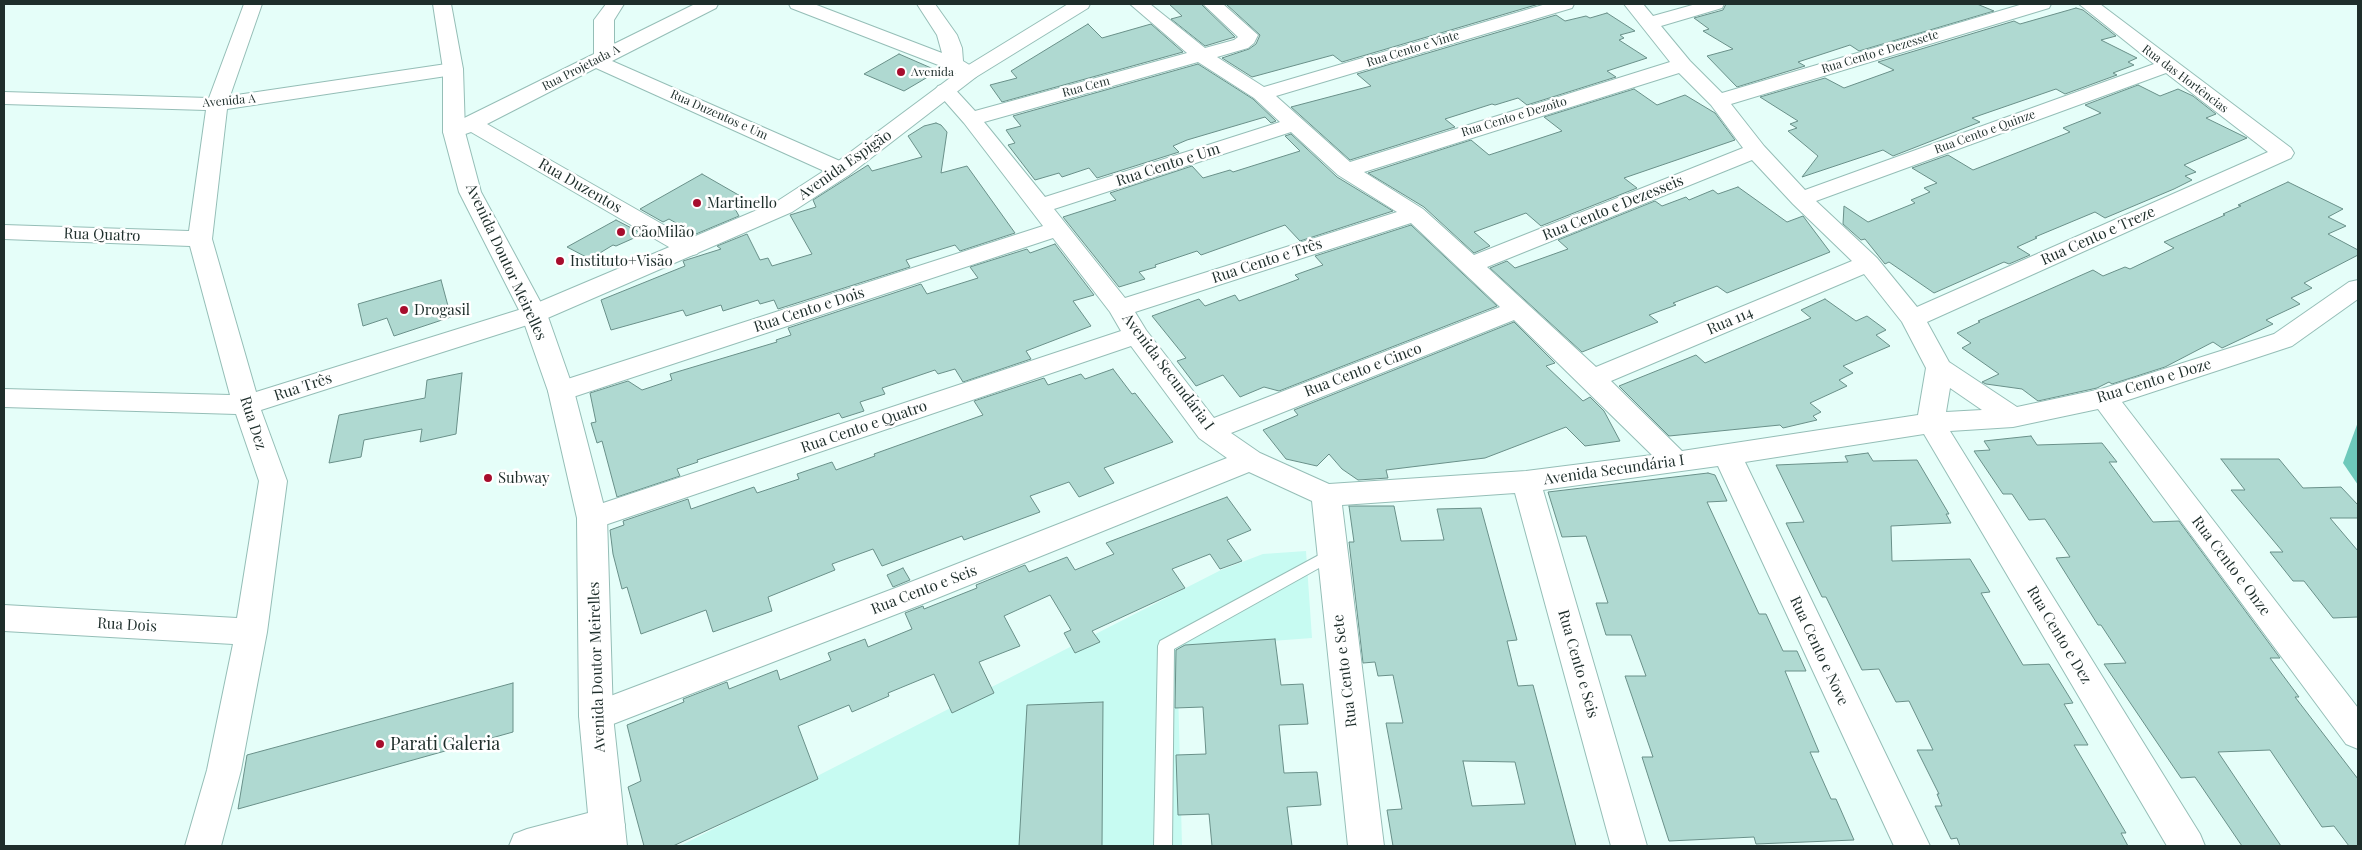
<!DOCTYPE html>
<html>
<head>
<meta charset="utf-8">
<style>
  body { margin:0 }
  #map { position:relative; width:2362px; height:850px; overflow:hidden; background:#e5fef9; font-family:"Playfair Display",serif }
  canvas { display:block }
  .frame { position:absolute; inset:0; border:5px solid #1e2e2b; pointer-events:none }
</style>
</head>
<body>
<div id="map">
<canvas width="2362" height="850"></canvas>
<div class="frame"></div>
</div>
<script>
const g = document.querySelector('canvas').getContext('2d');
g.lineJoin = 'round';
function fill(path, color) { g.fillStyle = color; g.fill(path, 'evenodd'); }
const shape = rows => new Path2D(rows.map(r => 'M' + r).join(''));
function trace(path, color, width, dash) { g.strokeStyle = color; g.lineWidth = width; g.lineCap = dash ? 'butt' : 'round'; g.setLineDash(dash || []); g.stroke(path); }
function write(font, color, halo, rows, align = 'center') {
  g.font = font + ' "Playfair Display",serif'; g.lineWidth = 5; g.setLineDash([]); g.textBaseline = 'middle'; g.strokeStyle = halo; g.fillStyle = color; for (const [text, x, y, turn = 0] of rows) {
    g.save(); g.translate(x, y); g.rotate((+turn || 0) * Math.PI / 180); g.textAlign = isNaN(turn) ? turn : align; if (halo) g.strokeText(text, 0, 0); g.fillText(text, 0, 0); g.restore();
  }
}
fill(shape([
  [1306,551,1312,638,1177,648,1182,846,680,846,1221,570,1263,554]
]), '#c7fbf2');
fill(shape([
  [2358,422,2358,485,2343,463]
]), '#6ec9bb');
const building = shape([
  [1169,4,1201,4,1235,37,1205,46,1171,19,1182,16,1169,4],
  [1226,4,1539,4,1342,62,1333,55,1252,77,1222,58,1249,49,1256,44,1260,35,1226,4],
  [1726,4,1977,4,1994,11,1859,51,1850,45,1798,62,1805,66,1737,87,1707,56,1733,49,1703,31,1709,29,1694,18,1723,10,1726,4],
  [2076,8,2083,10,2116,36,2101,40,2137,58,2128,62,2134,65,2113,73,2117,75,2065,94,2056,89,1972,118,1980,122,1893,156,1883,150,1802,177,1818,156,1788,131,1797,128,1790,124,1798,121,1760,97,1825,78,1844,88,1894,70,1878,62,2014,21,2020,24,2076,8],
  [1607,13,1635,31,1620,35,1624,38,1619,40,1647,58,1607,71,1616,77,1527,105,1518,98,1495,105,1492,104,1445,119,1455,127,1350,160,1291,107,1371,86,1357,74,1556,15,1565,21,1586,16,1590,18,1607,13],
  [1088,24,1102,38,1151,24,1183,52,1002,102,990,85,1017,78,1011,71,1088,24],
  [899,54,938,71,904,91,864,74,899,54],
  [1198,64,1253,99,1276,121,1271,123,1265,117,1187,140,1173,146,1179,152,1097,178,1089,168,1062,177,1059,173,1035,180,1008,145,1015,143,1006,130,1021,126,1013,116,1198,64],
  [2138,85,2160,96,2178,89,2193,96,2216,114,2206,118,2247,138,2184,165,2196,172,2185,176,2192,180,2174,189,2105,218,2095,212,2035,237,2037,238,2017,247,2030,255,2009,264,2004,262,1934,293,1889,262,1885,264,1865,239,1861,240,1843,224,1844,206,1868,222,1915,203,1911,200,1930,192,1924,188,1937,183,1912,168,1948,155,1973,170,2070,132,2063,128,2101,113,2085,105,2138,85],
  [1634,89,1657,105,1685,95,1715,113,1735,140,1624,178,1637,188,1541,226,1526,213,1474,232,1490,246,1474,253,1424,207,1368,173,1471,140,1489,155,1562,131,1544,117,1634,89],
  [936,123,941,125,947,132,941,173,967,166,1015,233,960,251,955,245,906,260,910,267,778,309,774,300,760,304,758,300,723,311,721,305,686,316,683,310,611,330,601,300,685,266,683,261,721,249,717,246,747,234,760,260,768,258,772,266,812,254,790,215,816,207,813,200,868,165,872,171,922,157,908,136,924,126,936,123],
  [1291,134,1337,177,1393,211,1300,241,1285,225,1201,255,1197,251,1155,265,1156,267,1139,272,1145,279,1119,287,1063,217,1116,200,1110,193,1192,166,1203,178,1230,170,1233,172,1300,151,1285,136,1291,134],
  [702,174,749,201,734,207,739,216,696,234,669,219,663,222,640,209,702,174],
  [2288,182,2343,209,2328,217,2346,226,2328,234,2358,250,2358,255,2304,283,2312,288,2291,298,2300,304,2266,320,2273,324,2222,348,2213,342,2165,367,2112,384,2109,382,2097,388,2038,401,2022,389,1986,384,1982,382,1999,374,1962,348,1971,343,1957,333,1980,322,1978,321,2093,270,2103,276,2125,267,2130,269,2174,248,2164,242,2225,215,2223,214,2241,206,2238,205,2288,182],
  [1738,187,1787,222,1803,216,1830,252,1727,293,1717,286,1673,303,1676,305,1649,315,1658,322,1582,352,1490,268,1507,261,1515,268,1568,249,1558,240,1655,201,1662,206,1686,197,1689,200,1713,190,1718,194,1738,187],
  [616,220,643,234,616,246,613,245,590,259,567,247,616,220],
  [1411,225,1497,306,1279,391,1264,387,1240,397,1223,375,1196,386,1177,361,1186,358,1152,316,1199,299,1205,306,1235,295,1239,301,1283,285,1299,279,1295,275,1323,265,1315,256,1411,225],
  [1055,244,1094,295,1073,301,1091,326,1026,351,1031,359,963,382,955,369,938,374,935,370,882,388,885,394,860,402,864,411,842,418,839,413,697,460,698,462,677,469,680,476,617,497,602,441,597,443,591,423,596,422,590,393,628,381,642,390,672,380,670,374,777,342,776,340,791,335,788,328,921,284,927,294,978,278,970,267,1027,249,1030,253,1055,244],
  [441,280,451,317,394,336,387,318,363,326,358,304,441,280],
  [1825,299,1856,321,1867,316,1886,330,1876,335,1890,346,1843,366,1853,373,1839,380,1847,386,1810,403,1821,412,1813,416,1817,420,1783,428,1780,425,1669,436,1619,386,1696,355,1705,363,1811,318,1801,310,1825,299],
  [1514,322,1555,363,1546,366,1583,401,1590,397,1604,411,1620,441,1585,446,1566,427,1485,458,1386,470,1388,478,1358,480,1342,469,1329,454,1317,466,1286,459,1263,430,1298,415,1294,410,1514,322],
  [1113,369,1132,394,1135,393,1173,442,1104,468,1114,483,1079,497,1069,482,1030,496,1040,512,964,540,962,536,882,566,873,549,832,564,835,570,768,597,772,611,713,632,706,610,641,634,627,587,622,589,613,554,610,530,624,525,623,521,688,499,691,509,754,487,757,493,799,479,797,474,832,462,836,470,875,456,874,454,983,415,974,401,1044,378,1048,385,1081,374,1085,379,1113,369],
  [462,373,456,434,420,442,422,429,364,440,361,457,329,463,339,415,425,398,427,380,462,373],
  [2031,436,2037,445,2102,443,2117,462,2109,462,2153,522,2179,521,2280,658,2270,658,2299,697,2295,697,2358,779,2358,846,2349,846,2334,826,2322,827,2270,750,2218,752,2281,846,2242,846,2195,777,2181,778,2104,664,2126,663,2101,625,2098,625,2056,558,2070,557,2045,519,2029,520,2012,494,2003,494,1974,451,1990,450,1984,441,2031,436],
  [1868,453,1873,461,1917,460,1949,514,1946,514,1951,523,1891,526,1892,561,1970,559,1990,592,1981,593,2023,665,2049,664,2073,703,2064,704,2088,745,2074,745,2126,833,2121,833,2128,846,1960,846,1957,838,1951,839,1935,806,1942,806,1937,794,1939,794,1917,750,1933,750,1909,701,1896,702,1879,669,1862,670,1826,597,1822,597,1786,523,1804,522,1776,465,1848,462,1845,456,1868,453],
  [2221,459,2279,459,2303,488,2341,487,2358,505,2358,518,2330,518,2358,551,2358,617,2333,618,2304,581,2293,581,2270,552,2283,552,2231,490,2245,490,2221,459],
  [1708,473,1715,475,1727,501,1707,502,1759,614,1766,614,1783,651,1797,651,1806,671,1785,671,1819,752,1810,752,1831,799,1836,799,1854,840,1756,844,1754,837,1669,841,1642,757,1653,757,1625,676,1646,676,1631,635,1606,635,1596,603,1608,603,1586,536,1562,537,1548,492,1708,473],
  [1227,497,1251,530,1227,540,1242,561,1220,569,1210,554,1172,569,1185,588,1092,631,1100,642,1075,653,1064,633,1071,630,1050,595,1004,616,1020,646,979,662,994,693,952,713,934,674,888,693,889,696,852,712,849,705,798,726,818,779,673,846,644,846,628,787,641,781,627,725,684,702,683,699,727,682,729,689,777,670,780,680,831,660,828,653,865,639,868,647,912,629,905,613,923,606,924,609,977,588,976,585,1025,565,1029,572,1067,557,1075,570,1114,554,1106,543,1227,497],
  [1349,506,1394,506,1401,541,1444,540,1437,509,1481,508,1517,640,1507,641,1518,686,1533,685,1576,846,1393,846,1387,810,1402,809,1386,723,1403,723,1393,675,1378,676,1375,662,1363,663,1349,542,1354,542,1349,506],
  [1463,761,1515,762,1525,804,1472,806,1463,761],
  [903,568,910,580,893,587,887,575,903,568],
  [1275,639,1281,685,1303,684,1308,724,1279,725,1284,773,1317,772,1321,805,1287,807,1292,846,1212,846,1209,814,1178,815,1176,755,1206,754,1203,707,1175,708,1176,650,1185,645,1275,639],
  [513,683,513,732,238,809,247,755,513,683],
  [1103,702,1102,846,1019,846,1027,705,1103,702]
]);
fill(building, '#afd9d1');
trace(building, '#699089', 1);
const service = shape([
  [1332,548,1337,550,1340,554,1337,558,1174,649,1172,846,1154,846,1158,646,1160,641,1332,548]
]);
const minor = shape([
  [244,4,262,4,230,96,453,63,460,65,463,69,460,73,453,75,227,109,212,239,256,392,525,308,534,306,543,308,547,314,543,320,261,410,287,481,267,632,241,770,221,846,185,846,207,770,233,644,4,631,4,605,237,618,259,481,236,414,4,407,4,389,230,395,190,246,4,239,4,225,189,231,206,110,4,104,4,92,209,98,244,4],
  [606,4,624,4,614,20,614,44,695,4,718,4,716,8,612,61,849,165,852,170,849,175,841,177,833,175,596,68,487,124,697,244,701,249,697,254,689,256,681,254,471,132,454,138,446,137,443,132,446,127,594,54,594,20,606,4],
  [789,4,814,4,942,53,937,35,917,4,935,4,957,35,962,48,963,61,976,69,979,73,976,77,969,79,962,77,946,68,791,8,789,4],
  [1130,4,1150,4,1205,48,1234,40,1238,37,1203,4,1223,4,1258,35,1254,43,1248,48,1217,57,1264,87,1546,4,1574,4,1572,8,1276,96,1350,162,1670,62,1624,4,1643,4,1653,16,1696,4,1724,4,1722,8,1661,26,1690,61,1722,93,2023,4,2051,4,2049,8,1731,104,1764,146,1805,190,2154,64,2079,4,2100,4,2291,148,2294,153,2291,158,1927,322,1949,362,2017,407,2101,389,2274,334,2349,282,2358,280,2358,299,2292,346,2122,402,2358,708,2358,749,2346,744,2098,409,2013,427,1950,431,2200,834,2205,846,2167,846,1924,434,1745,462,1930,846,1894,846,1718,466,1543,490,1647,846,1611,846,1515,493,1342,505,1384,846,1348,846,1312,501,1249,472,920,605,608,726,596,731,584,726,579,716,584,706,898,587,1227,458,1199,438,1131,346,602,526,592,529,582,526,577,518,582,510,1121,331,1110,312,1053,238,570,398,561,400,552,398,548,391,552,384,1043,226,964,123,935,90,938,86,945,84,952,86,975,111,1187,53,1130,4],
  [1198,62,1254,98,1280,122,1045,197,984,122,1198,62],
  [1679,73,1711,105,1743,148,1474,255,1423,209,1364,172,1679,73],
  [2166,73,2268,152,1917,307,1877,258,1816,201,2166,73],
  [1291,132,1338,175,1397,212,1125,298,1054,209,1291,132],
  [1752,160,1793,204,1852,261,1596,367,1487,267,1752,160],
  [1411,223,1500,307,1214,418,1146,330,1135,312,1411,223],
  [1864,274,1902,322,1926,368,1918,415,1682,451,1611,381,1864,274],
  [1514,320,1652,455,1526,471,1329,484,1260,453,1231,433,1514,320],
  [1950,388,1982,410,1946,412,1950,388],
  [607,808,620,813,625,825,620,837,589,846,509,846,514,834,527,829,607,808]
]);
const tertiary = shape([
  [1068,4,1090,4,1088,8,976,77,849,175,792,212,543,320,534,322,525,320,521,314,525,308,776,202,833,165,962,69,1068,4]
]);
const primary = shape([
  [433,4,451,4,463,69,465,132,481,192,547,314,574,391,607,518,613,716,627,846,591,846,579,716,577,518,548,391,521,314,459,192,443,132,443,69,433,4]
]);
trace(service, '#95beb7', 2);
trace(minor, '#95beb7', 2);
trace(tertiary, '#95beb7', 2);
trace(primary, '#95beb7', 2);
fill(service, '#fff');
fill(minor, '#fff');
fill(tertiary, '#fff');
fill(primary, '#fff');
for (const [x, y, r, color] of [
  [901,72,5,"#a70d2d"],
  [697,203,5,"#a70d2d"],
  [621,232,5,"#a70d2d"],
  [560,261,5,"#a70d2d"],
  [404,310,5,"#a70d2d"],
  [488,478,5,"#a70d2d"],
  [380,744,5,"#a70d2d"]
]) { const dot = new Path2D(); dot.arc(x, y, r, 0, 2 * Math.PI); g.fillStyle = color; g.fill(dot); trace(dot, '#fff', 2); }
write('12px', '#1e2e2b', '#fff', [
  ["Rua Cento e Vinte",1413,49,-17],
  ["Rua Cento e Dezessete",1880,52,-17],
  ["Rua Projetada A",581,68,-27],
  ["Rua das Hortências",2185,79,37],
  ["Rua Cem",1086,87,-15],
  ["Avenida A",229,101,-5],
  ["Rua Duzentos e Um",719,115,24],
  ["Rua Cento e Dezoito",1514,117,-17],
  ["Rua Cento e Quinze",1985,132,-20]
]);
write('12px', '#1e2e2b', '#fff', [
  ["Avenida",911,72]
], 'left');
write('15px', '#1e2e2b', '#fff', [
  ["Avenida Espigão",845,165,-35],
  ["Rua Cento e Um",1168,165,-18],
  ["Rua Duzentos",580,186,30],
  ["Rua Cento e Dezesseis",1613,208,-22],
  ["Rua Quatro",102,235,2],
  ["Rua Cento e Treze",2098,236,-24],
  ["Rua Cento e Três",1267,261,-18],
  ["Avenida Doutor Meirelles",506,262,65],
  ["Rua Cento e Dois",809,310,-18],
  ["Rua 114",1730,321,-23],
  ["Rua Cento e Cinco",1363,370,-21],
  ["Avenida Secundária I",1168,372,53],
  ["Rua Cento e Doze",2154,381,-17],
  ["Rua Três",303,387,-18],
  ["Rua Dez",253,423,72],
  ["Rua Cento e Quatro",864,427,-19],
  ["Avenida Secundária I",1614,470,-8],
  ["Rua Cento e Onze",2231,566,53],
  ["Rua Cento e Seis",924,590,-21],
  ["Rua Dois",127,625,3],
  ["Rua Cento e Dez",2059,635,59],
  ["Rua Cento e Nove",1819,651,65],
  ["Rua Cento e Seis",1578,664,74],
  ["Avenida Doutor Meirelles",597,667,-92],
  ["Rua Cento e Sete",1345,671,-97]
]);
write('15px', '#1e2e2b', '#fff', [
  ["Martinello",707,203],
  ["CãoMilão",631,232],
  ["Instituto+Visão",570,261],
  ["Drogasil",414,310],
  ["Subway",498,478]
], 'left');
write('18px', '#1e2e2b', '#fff', [
  ["Parati Galeria",390,744]
], 'left');
</script>
</body>
</html>
